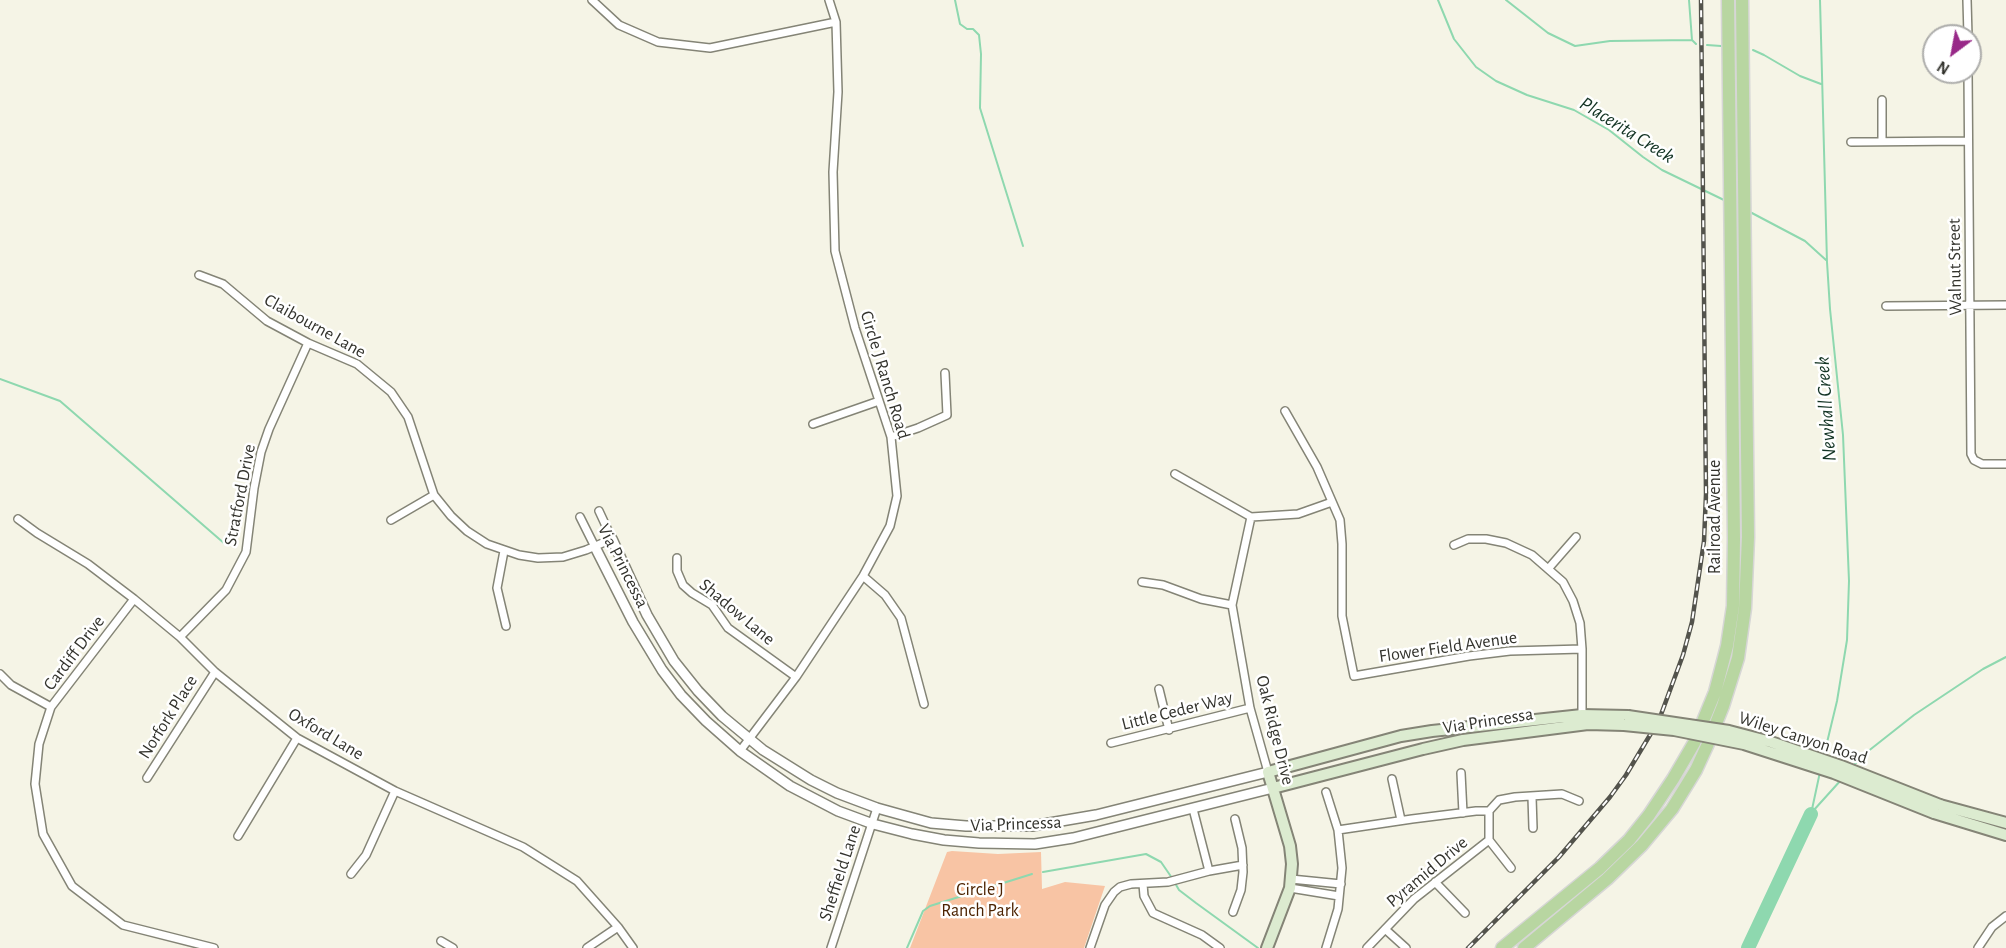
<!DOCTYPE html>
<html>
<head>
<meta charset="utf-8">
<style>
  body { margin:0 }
  #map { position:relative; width:2006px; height:948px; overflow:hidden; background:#f5f4e6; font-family:"Alegreya Sans",sans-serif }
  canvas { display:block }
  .north { position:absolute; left:1922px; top:24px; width:60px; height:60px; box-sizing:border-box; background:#fff; border:2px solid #adadab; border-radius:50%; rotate:212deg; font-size:16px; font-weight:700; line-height:24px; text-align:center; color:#33332d }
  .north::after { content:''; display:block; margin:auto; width:21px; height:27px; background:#982988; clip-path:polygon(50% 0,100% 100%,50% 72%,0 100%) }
</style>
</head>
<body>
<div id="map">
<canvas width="2006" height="948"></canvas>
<div class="north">N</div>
</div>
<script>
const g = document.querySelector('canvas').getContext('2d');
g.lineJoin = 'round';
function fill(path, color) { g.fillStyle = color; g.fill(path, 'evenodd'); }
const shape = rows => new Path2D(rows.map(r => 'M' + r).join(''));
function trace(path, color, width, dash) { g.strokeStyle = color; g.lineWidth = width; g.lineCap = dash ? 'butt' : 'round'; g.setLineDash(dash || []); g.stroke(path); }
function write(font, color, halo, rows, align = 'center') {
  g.font = font + ' "Alegreya Sans",sans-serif'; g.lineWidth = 5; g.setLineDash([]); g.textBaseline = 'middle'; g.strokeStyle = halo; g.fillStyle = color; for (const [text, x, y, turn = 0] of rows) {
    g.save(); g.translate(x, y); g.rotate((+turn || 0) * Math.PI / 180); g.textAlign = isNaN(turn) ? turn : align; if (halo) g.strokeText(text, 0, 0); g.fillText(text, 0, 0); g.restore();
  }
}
fill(shape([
  [952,851,998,854,1041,852,1042,889,1065,882,1105,886,1084,948,910,948,947,852]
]), '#f8c4a4');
trace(shape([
  [955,0,960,24,967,29,973,29,979,35,981,54,980,108,1023,246],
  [1438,0,1454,39,1476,67,1496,81,1527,95,1574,110,1609,130,1643,157,1662,170,1726,201],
  [1506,0,1548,33,1575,46,1610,41,1692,40],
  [1689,0,1692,40,1696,44],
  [1820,0,1827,262,1830,309,1843,435,1849,581,1847,640,1837,701,1824,755],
  [1707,45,1721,46],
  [1753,50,1764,55,1800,76,1821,84],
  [1750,212,1805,241,1826,260],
  [0,379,60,401,225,544],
  [1853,766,1862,756,1914,715,1983,669,2006,657],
  [1813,811,1841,780],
  [1811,814,1820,772],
  [1043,872,1146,854,1161,862,1172,878],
  [1175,883,1179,890,1196,903,1258,948],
  [907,948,923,911,930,906,1032,874]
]), '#8ed8af', 2);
trace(shape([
  [1748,948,1811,814]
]), '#8ed8af', 14);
const minor = shape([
  [592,0,619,25,658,42,710,48,836,22],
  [1967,0,1968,36],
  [1968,72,1971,454,1974,460,1982,464,2006,464],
  [1882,141,1882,100],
  [1851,142,1968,141],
  [199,275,223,284,267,321,308,343,357,364,391,392,408,417,434,495,451,516,467,531,487,544,519,555,538,558,563,557,586,550,612,539,599,511],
  [1886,306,2006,305],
  [1285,411,1317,467,1340,520,1342,544,1342,616,1354,676,1469,656,1510,651,1582,649],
  [813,424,879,401],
  [891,437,918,428,947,415,945,373],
  [1175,474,1251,517,1298,514,1332,502],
  [580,517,595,547],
  [1251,517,1232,605,1250,708,1268,772],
  [18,519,37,533,88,564,134,599,180,637,215,672,297,738,395,791,523,847,577,881,618,927,633,948],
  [391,520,434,495],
  [1454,545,1468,539,1486,539,1506,543,1532,555,1563,582,1573,601,1580,623,1582,649,1582,715],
  [504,551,497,588,506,626],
  [677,558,677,571,683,585,692,593,712,605,728,628,796,677],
  [1548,569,1576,537],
  [863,576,885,595,901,618,924,704],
  [1142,582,1163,585,1201,599,1232,605],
  [134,599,51,707,39,744,35,784,43,834,72,886,123,925,214,948],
  [180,637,226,590,246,552,254,488,261,452,269,429,308,343],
  [0,674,11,685,51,707],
  [1159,689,1169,730],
  [1111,743,1250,708],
  [740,751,796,677,863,576,890,526,897,496,891,437,855,328,835,251,833,172,838,92,836,22,829,0],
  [1461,773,1463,813],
  [147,778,215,672],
  [1392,779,1401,820],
  [1532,797,1533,828],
  [1193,809,1209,871],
  [1338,830,1412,819,1476,811,1489,811,1499,800,1515,797,1562,794,1579,801],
  [238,836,297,738],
  [1489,840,1511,868],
  [351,874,366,855,395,791],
  [1291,879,1341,884],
  [1435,882,1465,913],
  [1143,884,1144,896,1153,913,1202,935,1220,948],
  [1290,888,1339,896],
  [1233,912,1241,890,1243,872,1242,848,1235,819],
  [1385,929,1406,948],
  [441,941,453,948],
  [587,948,618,927],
  [831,948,877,808],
  [1090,948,1105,905,1114,892,1120,887,1131,884,1168,882,1209,871,1243,865],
  [1326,948,1338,909,1342,868,1338,830,1326,792],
  [1367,948,1414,899,1489,840,1489,811],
  [1978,948,1992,927,2006,916]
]);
const tertiary = shape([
  [612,539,647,615,674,661,698,691,722,716,763,750,811,780,837,793,877,808,931,823,966,826,1032,826,1096,815,1268,772],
  [595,547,633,622,662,670,681,695,706,721,740,751,790,786,838,811,873,824,912,834,944,840,979,843,1035,844,1073,838,1273,788]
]);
const secondary = shape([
  [1273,788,1423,749,1463,740,1588,724,1624,725],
  [1940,805,2006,823],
  [1934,813,2006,835],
  [1267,948,1290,888,1292,864,1290,846,1268,772,1401,736,1432,731,1582,715,1628,716]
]);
const primary = shape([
  [1502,948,1600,868,1629,840,1649,815,1673,779,1694,743,1715,692,1727,646,1733,606,1734,539,1728,0],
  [1524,948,1607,879,1642,845,1672,809,1696,770,1707,746,1723,706,1738,658,1745,608,1748,537,1742,0]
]);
trace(minor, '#848476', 10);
trace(tertiary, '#848476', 12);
trace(secondary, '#848476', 14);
trace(primary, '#d6d6d5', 15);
trace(minor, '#fff', 7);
trace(tertiary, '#fff', 9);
trace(secondary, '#dcebd0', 10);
trace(primary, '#b8d6a1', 12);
const rail = shape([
  [1468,948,1559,857,1610,797,1626,775,1659,720,1683,655,1692,622,1704,541,1706,494,1701,0]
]);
trace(rail, '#53534c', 4.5);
trace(rail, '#fff', 2, [7]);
const secondaryBridge = shape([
  [1628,716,1729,731,1771,742,1841,766,1940,805],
  [1624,725,1674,730,1744,744,1834,773,1934,813]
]);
trace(secondaryBridge, '#848476', 14, []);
trace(secondaryBridge, '#dcebd0', 10);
write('18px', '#33332d', '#fff', [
  ["Walnut Street",1955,267,-91],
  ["Claibourne Lane",315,326,29],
  ["Circle J Ranch Road",885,375,73],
  ["Stratford Drive",240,495,-79],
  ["Railroad Avenue",1715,517,-90],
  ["Via Princessa",623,566,63],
  ["Shadow Lane",737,612,40],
  ["Flower Field Avenue",1448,647,-8],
  ["Cardiff Drive",74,653,-53],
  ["Little Ceder Way",1177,711,-14],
  ["Norfork Place",168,717,-58],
  ["Via Princessa",1488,721,-9],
  ["Oak Ridge Drive",1275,730,76],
  ["Oxford Lane",326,734,31],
  ["Wiley Canyon Road",1803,738,18],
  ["Via Princessa",1016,824,-2],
  ["Pyramid Drive",1427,872,-40],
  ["Sheffield Lane",840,873,-72]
]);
write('18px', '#4c2302', '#fff', [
  ["Circle J",980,890],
  ["Ranch Park",980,911]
]);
write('italic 20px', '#133424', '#fff', [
  ["Placerita Creek",1627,130,32],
  ["Newhall Creek",1826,409,-94]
]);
</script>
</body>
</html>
